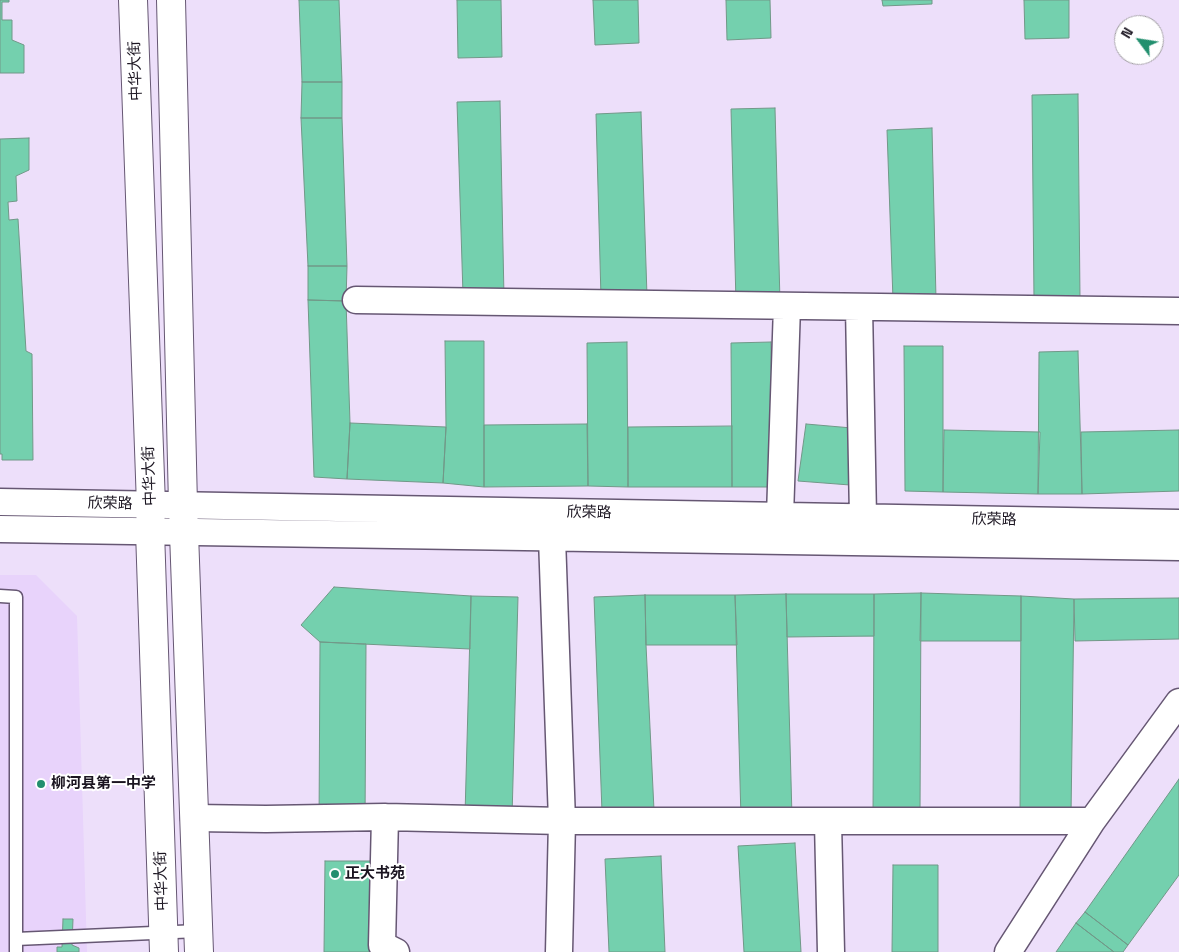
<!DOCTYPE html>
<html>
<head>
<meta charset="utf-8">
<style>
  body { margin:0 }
  #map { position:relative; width:1179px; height:952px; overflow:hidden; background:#eddffa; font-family:"Space Grotesk",sans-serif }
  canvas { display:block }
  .north { position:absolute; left:1114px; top:15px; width:50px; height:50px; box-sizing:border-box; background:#fff; border:1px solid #a4a1a6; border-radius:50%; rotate:301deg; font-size:14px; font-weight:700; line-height:20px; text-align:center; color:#1b1521 }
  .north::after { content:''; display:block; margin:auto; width:18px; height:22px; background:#228f6e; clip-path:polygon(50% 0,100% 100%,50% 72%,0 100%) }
</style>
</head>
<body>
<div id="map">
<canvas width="1179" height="952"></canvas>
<div class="north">N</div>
</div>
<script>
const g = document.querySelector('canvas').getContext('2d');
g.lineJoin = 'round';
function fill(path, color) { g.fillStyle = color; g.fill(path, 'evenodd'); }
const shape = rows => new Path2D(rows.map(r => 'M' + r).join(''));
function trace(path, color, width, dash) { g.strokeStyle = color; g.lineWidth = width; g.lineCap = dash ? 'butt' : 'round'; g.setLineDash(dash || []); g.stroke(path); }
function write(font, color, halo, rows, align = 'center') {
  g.font = font + ' "Space Grotesk","Noto Sans SC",sans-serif'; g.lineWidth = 4; g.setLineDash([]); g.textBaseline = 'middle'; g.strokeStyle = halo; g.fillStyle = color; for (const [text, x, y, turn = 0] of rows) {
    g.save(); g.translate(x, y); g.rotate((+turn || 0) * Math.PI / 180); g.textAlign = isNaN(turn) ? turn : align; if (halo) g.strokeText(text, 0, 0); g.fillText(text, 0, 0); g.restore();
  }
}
fill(shape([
  [0,575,36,575,77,616,87,952,0,952]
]), '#e8d3fb');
const building = shape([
  [0,0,9,0,9,2,2,2,2,20,12,20,12,40,24,45,24,73,0,73,0,0],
  [299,0,339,0,342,82,302,82,299,0],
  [457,0,501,0,502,57,458,58,457,0],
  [593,0,638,0,639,43,595,45,593,0],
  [726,0,770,0,771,38,727,40,726,0],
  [882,0,932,0,932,4,883,6,882,0],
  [1024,0,1069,0,1069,38,1025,39,1024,0],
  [302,82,342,82,342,118,301,118,302,82],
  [1078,94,1080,299,1034,300,1032,95,1078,94],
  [500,101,504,297,463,295,457,102,500,101],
  [775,108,780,302,736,303,731,109,775,108],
  [641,112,647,296,601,298,596,114,641,112],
  [301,118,342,118,347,266,308,266,301,118],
  [932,128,936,299,893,300,887,130,932,128],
  [29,138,29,170,16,176,17,201,8,202,9,220,18,219,26,351,32,354,33,460,2,460,2,454,0,454,0,139,29,138],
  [308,266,347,266,346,301,308,300,308,266],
  [308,300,346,301,350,423,347,479,314,477,308,300],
  [445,341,484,341,484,487,443,483,446,427,445,341],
  [627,342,628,487,588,486,587,343,627,342],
  [771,342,773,487,732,487,731,343,771,342],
  [904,346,943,346,943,492,905,491,904,346],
  [1078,351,1082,494,1038,494,1039,352,1078,351],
  [350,423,446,427,443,483,347,479,350,423],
  [587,424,588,486,484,487,484,425,587,424],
  [806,424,852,428,850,485,798,481,806,424],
  [732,426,732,487,628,487,628,427,732,426],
  [944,430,1040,432,1038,494,943,492,944,430],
  [1179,430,1179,491,1082,494,1081,432,1179,430],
  [334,587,471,596,470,649,320,642,301,625,334,587],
  [921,593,920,815,873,815,874,594,921,593],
  [921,593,1021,596,1021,641,920,641,921,593],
  [786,594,792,817,741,819,735,595,786,594],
  [786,594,874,594,874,636,787,637,786,594],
  [645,595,646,645,654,810,602,812,594,597,645,595],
  [645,595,735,595,737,645,646,645,645,595],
  [471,596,518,597,512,817,465,815,471,596],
  [1021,596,1074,599,1071,816,1020,816,1021,596],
  [1179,598,1179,639,1075,641,1074,599,1179,598],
  [320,642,366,644,365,827,319,827,320,642],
  [1179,779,1179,875,1128,945,1085,912,1179,779],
  [795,843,801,952,744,952,738,846,795,843],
  [661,856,665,952,609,952,605,859,661,856],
  [325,861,373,861,372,952,324,952,325,861],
  [893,865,938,865,938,952,892,952,893,865],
  [1085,912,1128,945,1123,952,1114,952,1076,923,1085,912],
  [63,919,73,919,72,945,79,948,79,952,57,952,57,947,62,947,63,919],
  [1076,923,1114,952,1056,952,1076,923]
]);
fill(building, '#74d0ae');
trace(building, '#719888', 1);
const lane = shape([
  [0,596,16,597,16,952],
  [16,939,198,931]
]);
const street = shape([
  [356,300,1179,311],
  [859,307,863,517],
  [0,502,1179,523],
  [780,516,787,306],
  [0,529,1179,547],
  [552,538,562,821,1092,821],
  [385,817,382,945,396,952],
  [194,818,266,819,385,817,562,821,559,952],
  [828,822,831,952],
  [1008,952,1092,821,1179,702]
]);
const secondary = shape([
  [133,0,151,505,150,531,164,952],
  [171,0,183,505,199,952]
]);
trace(lane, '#665773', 15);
trace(street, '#665773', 29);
trace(secondary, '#665773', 30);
trace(lane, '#fff', 12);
trace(street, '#fff', 26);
trace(secondary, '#fff', 28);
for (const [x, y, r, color] of [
  [41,784,5,"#228f6e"],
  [335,874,5,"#228f6e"]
]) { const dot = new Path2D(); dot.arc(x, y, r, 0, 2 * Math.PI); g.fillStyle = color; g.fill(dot); trace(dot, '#fff', 2); }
write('15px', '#1b1521', '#fff', [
  ["中华大街",136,71,-92],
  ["中华大街",150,476,-92],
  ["欣荣路",110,504,1],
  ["欣荣路",589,513,1],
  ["欣荣路",994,520,1],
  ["中华大街",162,881,-92]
]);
write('bold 15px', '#1b1521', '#fff', [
  ["柳河县第一中学",51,784],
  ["正大书苑",345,874]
], 'left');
</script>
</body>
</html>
